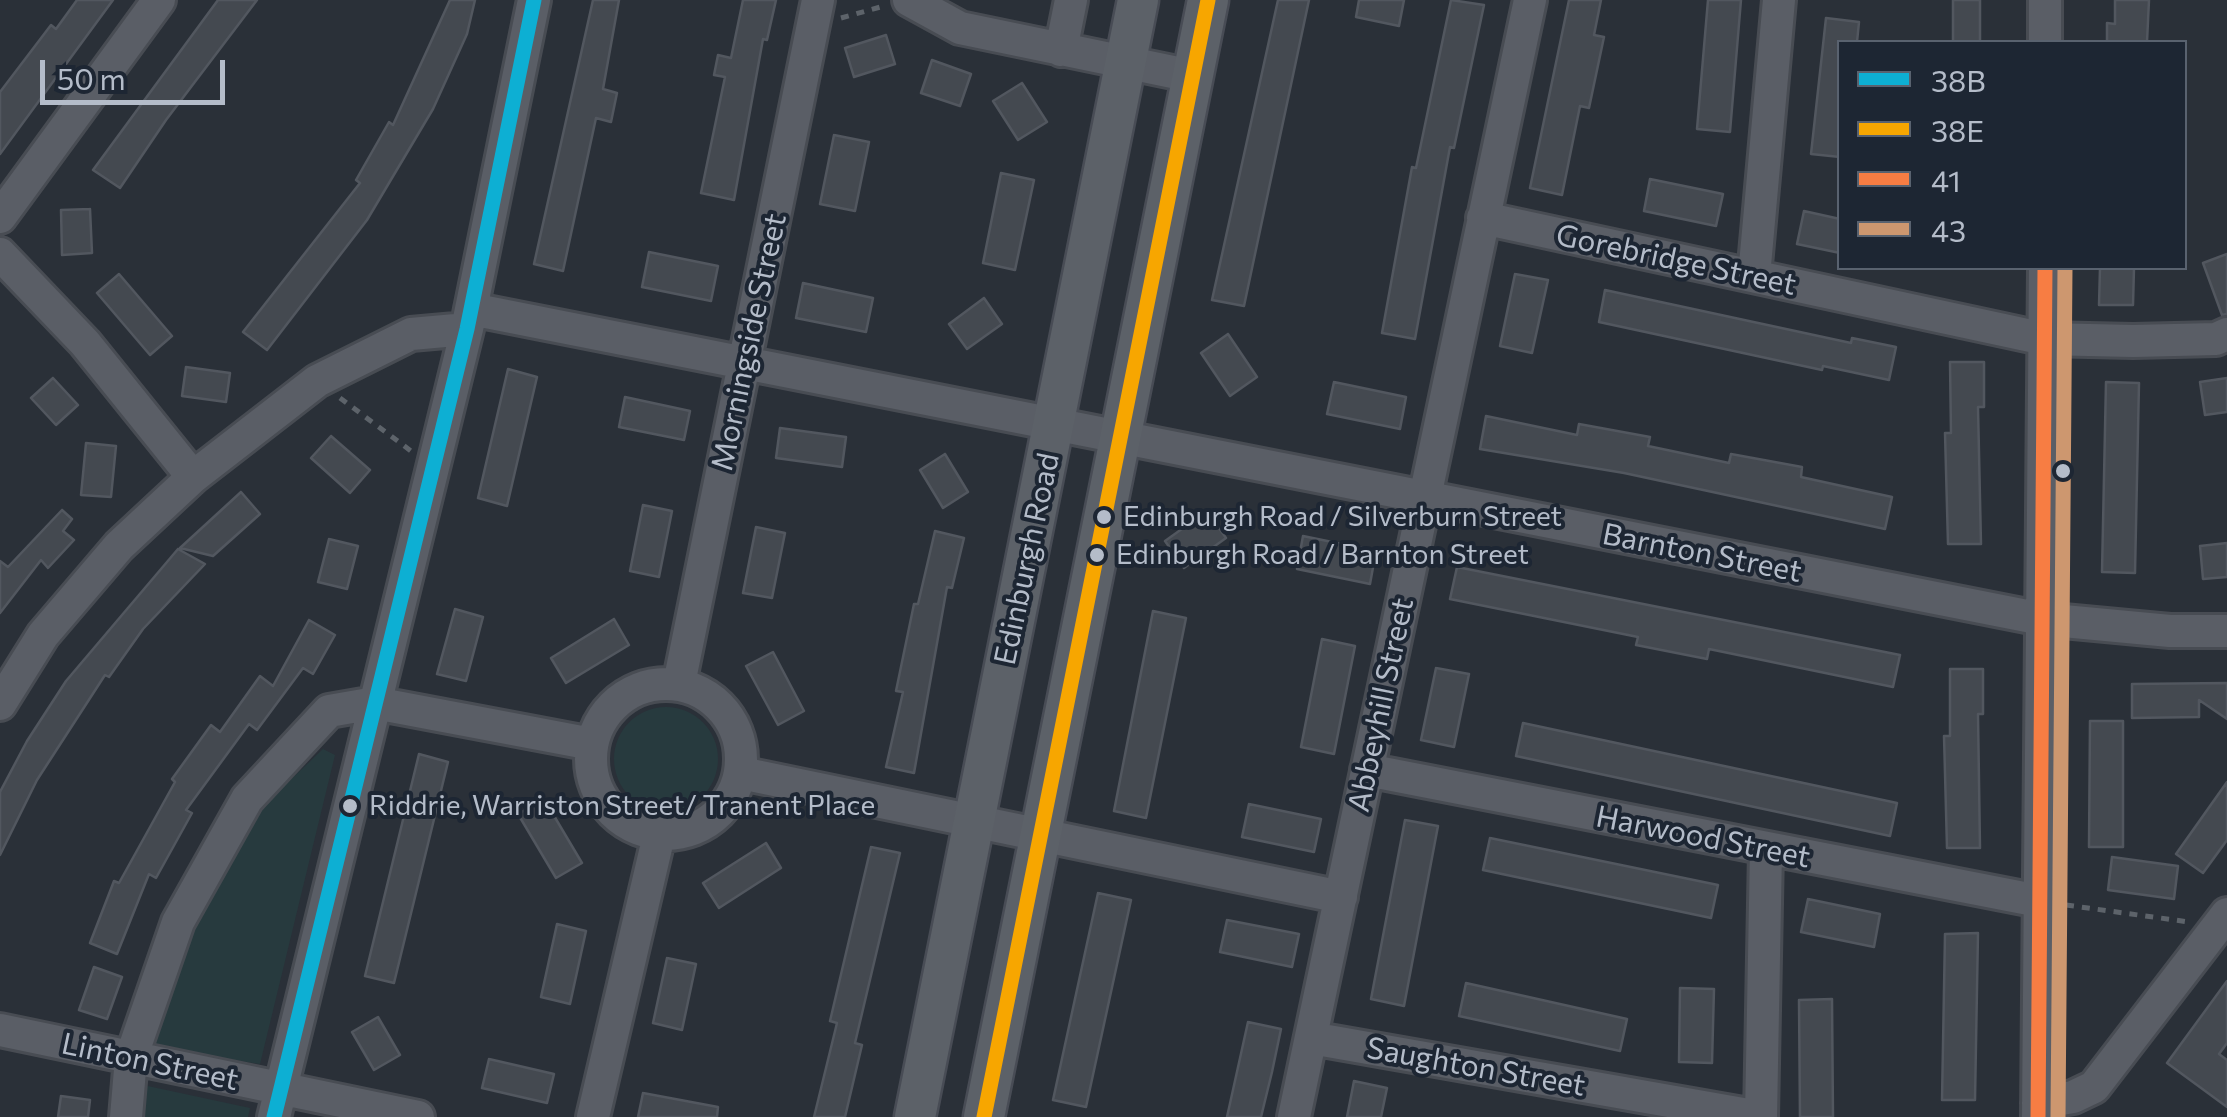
<!DOCTYPE html>
<html>
<head>
<meta charset="utf-8">
<style>
  body { margin:0 }
  #map { position:relative; width:2227px; height:1117px; overflow:hidden; background:#2a3038; font-family:Commissioner,sans-serif }
  canvas { display:block }
  .legend { position:absolute; left:1837px; top:40px; width:350px; height:230px; box-sizing:border-box; background:#1d2633; border:2px solid #59626f; margin:0; padding:12px 18px; list-style:none; font-size:30px; color:#b4bcc9 }
  .legend li { display:flex; align-items:center; gap:20px; height:50px }
  .legend b { width:50px; border:2px solid #59626f }
  .scale { position:absolute; left:40px; top:60px; width:185px; height:45px; box-sizing:border-box; border:5px solid #b4bcc9; border-top:0; padding-left:12px; font-size:30px; line-height:35px; white-space:nowrap; color:#b4bcc9; -webkit-text-stroke:8px #1d2633; paint-order:stroke }
</style>
</head>
<body>
<div id="map">
<canvas width="2227" height="1117"></canvas>
<ul class="legend">
<li><b style="height:12px;background:#0dafd3"></b>38B</li>
<li><b style="height:12px;background:#f7a600"></b>38E</li>
<li><b style="height:12px;background:#f77d43"></b>41</li>
<li><b style="height:12px;background:#cd976f"></b>43</li>
</ul>
<div class="scale">50 m</div>
</div>
<script>
const g = document.querySelector('canvas').getContext('2d');
g.lineJoin = 'round';
function fill(path, color) { g.fillStyle = color; g.fill(path, 'evenodd'); }
const shape = rows => new Path2D(rows.map(r => 'M' + r).join(''));
function trace(path, color, width, dash) { g.strokeStyle = color; g.lineWidth = width; g.lineCap = dash ? 'butt' : 'round'; g.setLineDash(dash || []); g.stroke(path); }
function write(font, color, halo, rows, align = 'center') {
  g.font = font + ' Commissioner,sans-serif'; g.lineWidth = 8; g.setLineDash([]); g.textBaseline = 'middle'; g.strokeStyle = halo; g.fillStyle = color; for (const [text, x, y, turn = 0] of rows) {
    g.save(); g.translate(x, y); g.rotate((+turn || 0) * Math.PI / 180); g.textAlign = isNaN(turn) ? turn : align; if (halo) g.strokeText(text, 0, 0); g.fillText(text, 0, 0); g.restore();
  }
}
fill(shape([
  '614 759a52 52 0 1 1 104 0a52 52 0 1 1-104 0Z',
  [323,749,335,755,260,1064,147,1047,196,924,263,806],
  [143,1085,250,1108,248,1117,140,1117]
]), '#273a3e');
const building = shape([
  [77,0,113,0,0,154,0,92,51,25,56,29,77,0],
  [218,0,257,0,166,120,120,188,93,170,218,0],
  [450,0,475,0,467,34,433,109,367,220,267,350,243,332,360,183,356,180,389,122,393,125,450,0],
  [593,0,619,0,603,89,617,93,611,122,596,118,563,271,534,264,593,0],
  [743,0,776,0,767,40,763,39,734,200,701,193,725,77,714,75,718,55,731,58,743,0],
  [1278,0,1309,0,1244,306,1212,300,1278,0],
  [1359,0,1404,0,1399,26,1356,17,1359,0],
  [1451,0,1484,5,1454,148,1450,147,1415,339,1382,333,1412,167,1416,168,1451,0],
  [1569,0,1601,0,1594,35,1604,37,1589,108,1580,106,1562,195,1530,188,1569,0],
  [1708,0,1741,0,1730,132,1697,129,1708,0],
  [1953,0,1980,0,1980,42,1953,42,1953,0],
  [2115,0,2149,0,2147,42,2107,42,2107,23,2115,24,2115,0],
  [1826,18,1859,22,1857,42,1840,42,1840,157,1811,154,1826,18],
  [886,35,895,64,854,77,845,48,886,35],
  [932,60,971,74,960,106,921,93,932,60],
  [1022,83,1047,122,1018,140,993,101,1022,83],
  [834,135,869,142,855,211,820,204,834,135],
  [1001,173,1034,180,1015,270,983,263,1001,173],
  [1650,179,1723,194,1716,226,1644,211,1650,179],
  [90,209,92,253,62,255,61,210,90,209],
  [1804,211,1840,219,1840,253,1797,244,1804,211],
  [649,252,718,266,711,301,642,287,649,252],
  [2227,254,2227,314,2222,315,2203,263,2227,254],
  [2100,268,2134,268,2133,305,2099,305,2100,268],
  [119,274,172,336,150,355,97,293,119,274],
  [1515,274,1548,280,1532,353,1500,346,1515,274],
  [803,283,873,298,866,332,796,318,803,283],
  [1605,290,1851,343,1852,338,1896,347,1889,380,1823,366,1822,370,1599,322,1605,290],
  [984,298,1002,324,967,349,949,324,984,298],
  [1228,334,1257,377,1230,396,1201,353,1228,334],
  [1950,362,1984,362,1984,407,1978,407,1981,544,1948,544,1945,433,1951,433,1950,362],
  [186,367,230,373,226,402,182,396,186,367],
  [508,369,537,377,507,506,478,498,508,369],
  [53,378,78,405,56,425,31,398,53,378],
  [2227,378,2227,412,2205,415,2200,382,2227,378],
  [1334,382,1406,397,1400,429,1327,414,1334,382],
  [2106,382,2139,383,2135,573,2102,572,2106,382],
  [625,397,690,411,684,440,619,427,625,397],
  [1486,416,1577,435,1579,424,1650,437,1648,446,1729,463,1731,454,1802,467,1801,477,1892,497,1885,529,1624,473,1480,449,1486,416],
  [780,428,846,437,842,467,776,458,780,428],
  [331,436,370,470,350,493,311,458,331,436],
  [86,443,116,446,111,497,81,495,86,443],
  [945,454,968,492,943,508,920,470,945,454],
  [241,492,260,514,213,556,180,548,241,492],
  [643,505,672,511,659,577,630,571,643,505],
  [62,510,72,519,63,531,74,540,48,568,41,560,0,613,0,561,8,567,62,510],
  [1207,511,1226,538,1184,568,1165,541,1207,511],
  [756,527,785,533,772,598,743,593,756,527],
  [935,531,964,538,952,588,947,587,914,773,886,767,903,692,896,691,914,604,918,604,935,531],
  [1303,536,1376,551,1370,584,1297,569,1303,536],
  [329,539,358,546,347,589,318,582,329,539],
  [2227,543,2227,577,2203,579,2200,546,2227,543],
  [178,549,205,564,143,629,109,677,105,675,37,780,0,855,0,792,27,741,66,681,178,549],
  [1457,567,1900,655,1893,687,1709,649,1707,659,1636,645,1638,637,1450,599,1457,567],
  [455,609,483,617,466,681,437,674,455,609],
  [1153,611,1186,618,1146,818,1114,811,1153,611],
  [614,619,629,645,566,683,551,658,614,619],
  [309,620,335,635,313,674,303,668,257,730,249,724,186,810,192,813,156,878,149,874,117,954,90,943,114,881,119,883,175,782,172,779,211,725,220,732,260,676,273,686,309,620],
  [1322,639,1355,646,1334,754,1301,747,1322,639],
  [773,652,804,711,778,725,746,666,773,652],
  [1436,668,1469,674,1454,747,1421,740,1436,668],
  [1950,669,1983,669,1983,714,1978,714,1980,848,1947,848,1944,736,1950,736,1950,669],
  [2227,683,2227,719,2199,700,2199,717,2132,718,2132,684,2227,683],
  [2090,721,2123,721,2123,847,2089,847,2090,721],
  [1523,723,1897,803,1890,836,1516,756,1523,723],
  [419,754,448,762,394,983,365,976,419,754],
  [2227,782,2227,840,2203,873,2176,854,2227,782],
  [544,799,582,863,556,878,518,814,544,799],
  [1249,804,1321,819,1314,852,1242,837,1249,804],
  [1405,820,1438,826,1404,1006,1371,999,1405,820],
  [1490,838,1718,885,1711,918,1483,870,1490,838],
  [766,843,781,868,719,908,703,883,766,843],
  [871,847,900,853,855,1043,862,1045,845,1117,814,1117,837,1023,830,1021,871,847],
  [2112,857,2178,866,2174,899,2108,890,2112,857],
  [1098,893,1131,900,1086,1107,1053,1100,1098,893],
  [1808,899,1880,914,1874,947,1801,932,1808,899],
  [1227,920,1299,934,1292,967,1220,952,1227,920],
  [557,924,586,931,570,1004,541,997,557,924],
  [1978,933,1975,1100,1942,1100,1945,934,1978,933],
  [667,958,696,964,682,1030,653,1023,667,958],
  [94,967,122,977,107,1019,79,1010,94,967],
  [2227,981,2227,1043,2219,1054,2227,1060,2227,1107,2167,1063,2227,981],
  [1466,983,1627,1019,1620,1051,1459,1016,1466,983],
  [1680,988,1714,989,1712,1063,1679,1062,1680,988],
  [1832,999,1833,1117,1800,1117,1799,1000,1832,999],
  [378,1017,400,1055,374,1070,352,1032,378,1017],
  [1248,1022,1281,1029,1272,1072,1261,1117,1227,1117,1248,1022],
  [489,1059,554,1074,547,1103,482,1088,489,1059],
  [1354,1081,1387,1088,1381,1117,1347,1117,1354,1081],
  [643,1093,718,1107,717,1117,638,1117,643,1093],
  [61,1096,90,1100,88,1117,58,1117,61,1096]
]);
fill(building, '#444950');
trace(building, '#52575f', 2.5);
const minor = shape([
  [909,0,960,28,1192,76],
  [2045,0,2045,42],
  [1061,50,1071,0],
  [0,217,159,0],
  [1483,218,2045,339,2133,341,2216,339,2227,334],
  [0,254,85,343,193,477],
  [1754,276,1779,0],
  [471,309,2042,619,2170,631,2227,631],
  '591 759a75 75 0 1 1 150 0a75 75 0 1 1-150 0Z',
  [679,684,818,0],
  [0,704,43,635,119,546,193,477,317,381,411,334,467,329],
  [1367,770,2039,901],
  [741,773,1341,897],
  [0,1030,418,1117],
  [1311,1038,1760,1117],
  [2038,1103,2073,1097,2094,1087,2227,914],
  [126,1117,131,1058,178,922,247,799,329,711,375,703,592,744],
  [274,1117,467,329,534,0],
  [593,1117,659,835],
  [1294,1117,1530,0],
  [1761,1117,1766,850],
  [2038,1117,2045,268]
]);
const major = shape([
  [915,1117,1138,0],
  [984,1117,1208,0]
]);
trace(minor, '#484c53', 38);
trace(major, '#484c55', 45);
trace(shape([
  [841,18,884,6],
  [340,398,411,451],
  [2066,905,2189,922]
]), '#5d636a', 5, [8, 8]);
trace(minor, '#5a5e66', 32);
trace(major, '#5c6168', 40);
trace(shape([
  [274,1117,467,329,534,0]
]), '#0dafd3', 15);
trace(shape([
  [984,1117,1208,0]
]), '#f7a600', 15);
trace(shape([
  [2038,1117,2045,268]
]), '#f77d43', 15);
trace(shape([
  [2058,1117,2065,268]
]), '#cd976f', 15);
for (const [x, y, r, color] of [
  [2063,471,9,"#b4bcc9"],
  [1104,517,9,"#b4bcc9"],
  [1097,555,9,"#b4bcc9"],
  [350,806,9,"#b4bcc9"]
]) { const dot = new Path2D(); dot.arc(x, y, r, 0, 2 * Math.PI); g.fillStyle = color; g.fill(dot); trace(dot, '#1d2633', 4); }
write('28px', '#b4bcc9', '#1d2633', [
  ["Edinburgh Road / Silverburn Street",1123,517],
  ["Edinburgh Road / Barnton Street",1116,555],
  ["Riddrie, Warriston Street/ Tranent Place",369,806]
], 'left');
write('30px', '#b4bcc9', '#1d2633', [
  ["Gorebridge Street",1676,260,12],
  ["Morningside Street",749,342,-78],
  ["Barnton Street",1702,553,11],
  ["Edinburgh Road",1027,559,-78],
  ["Abbeyhill Street",1381,705,-78],
  ["Harwood Street",1703,837,11],
  ["Linton Street",150,1062,12],
  ["Saughton Street",1476,1067,10]
]);
</script>
</body>
</html>
